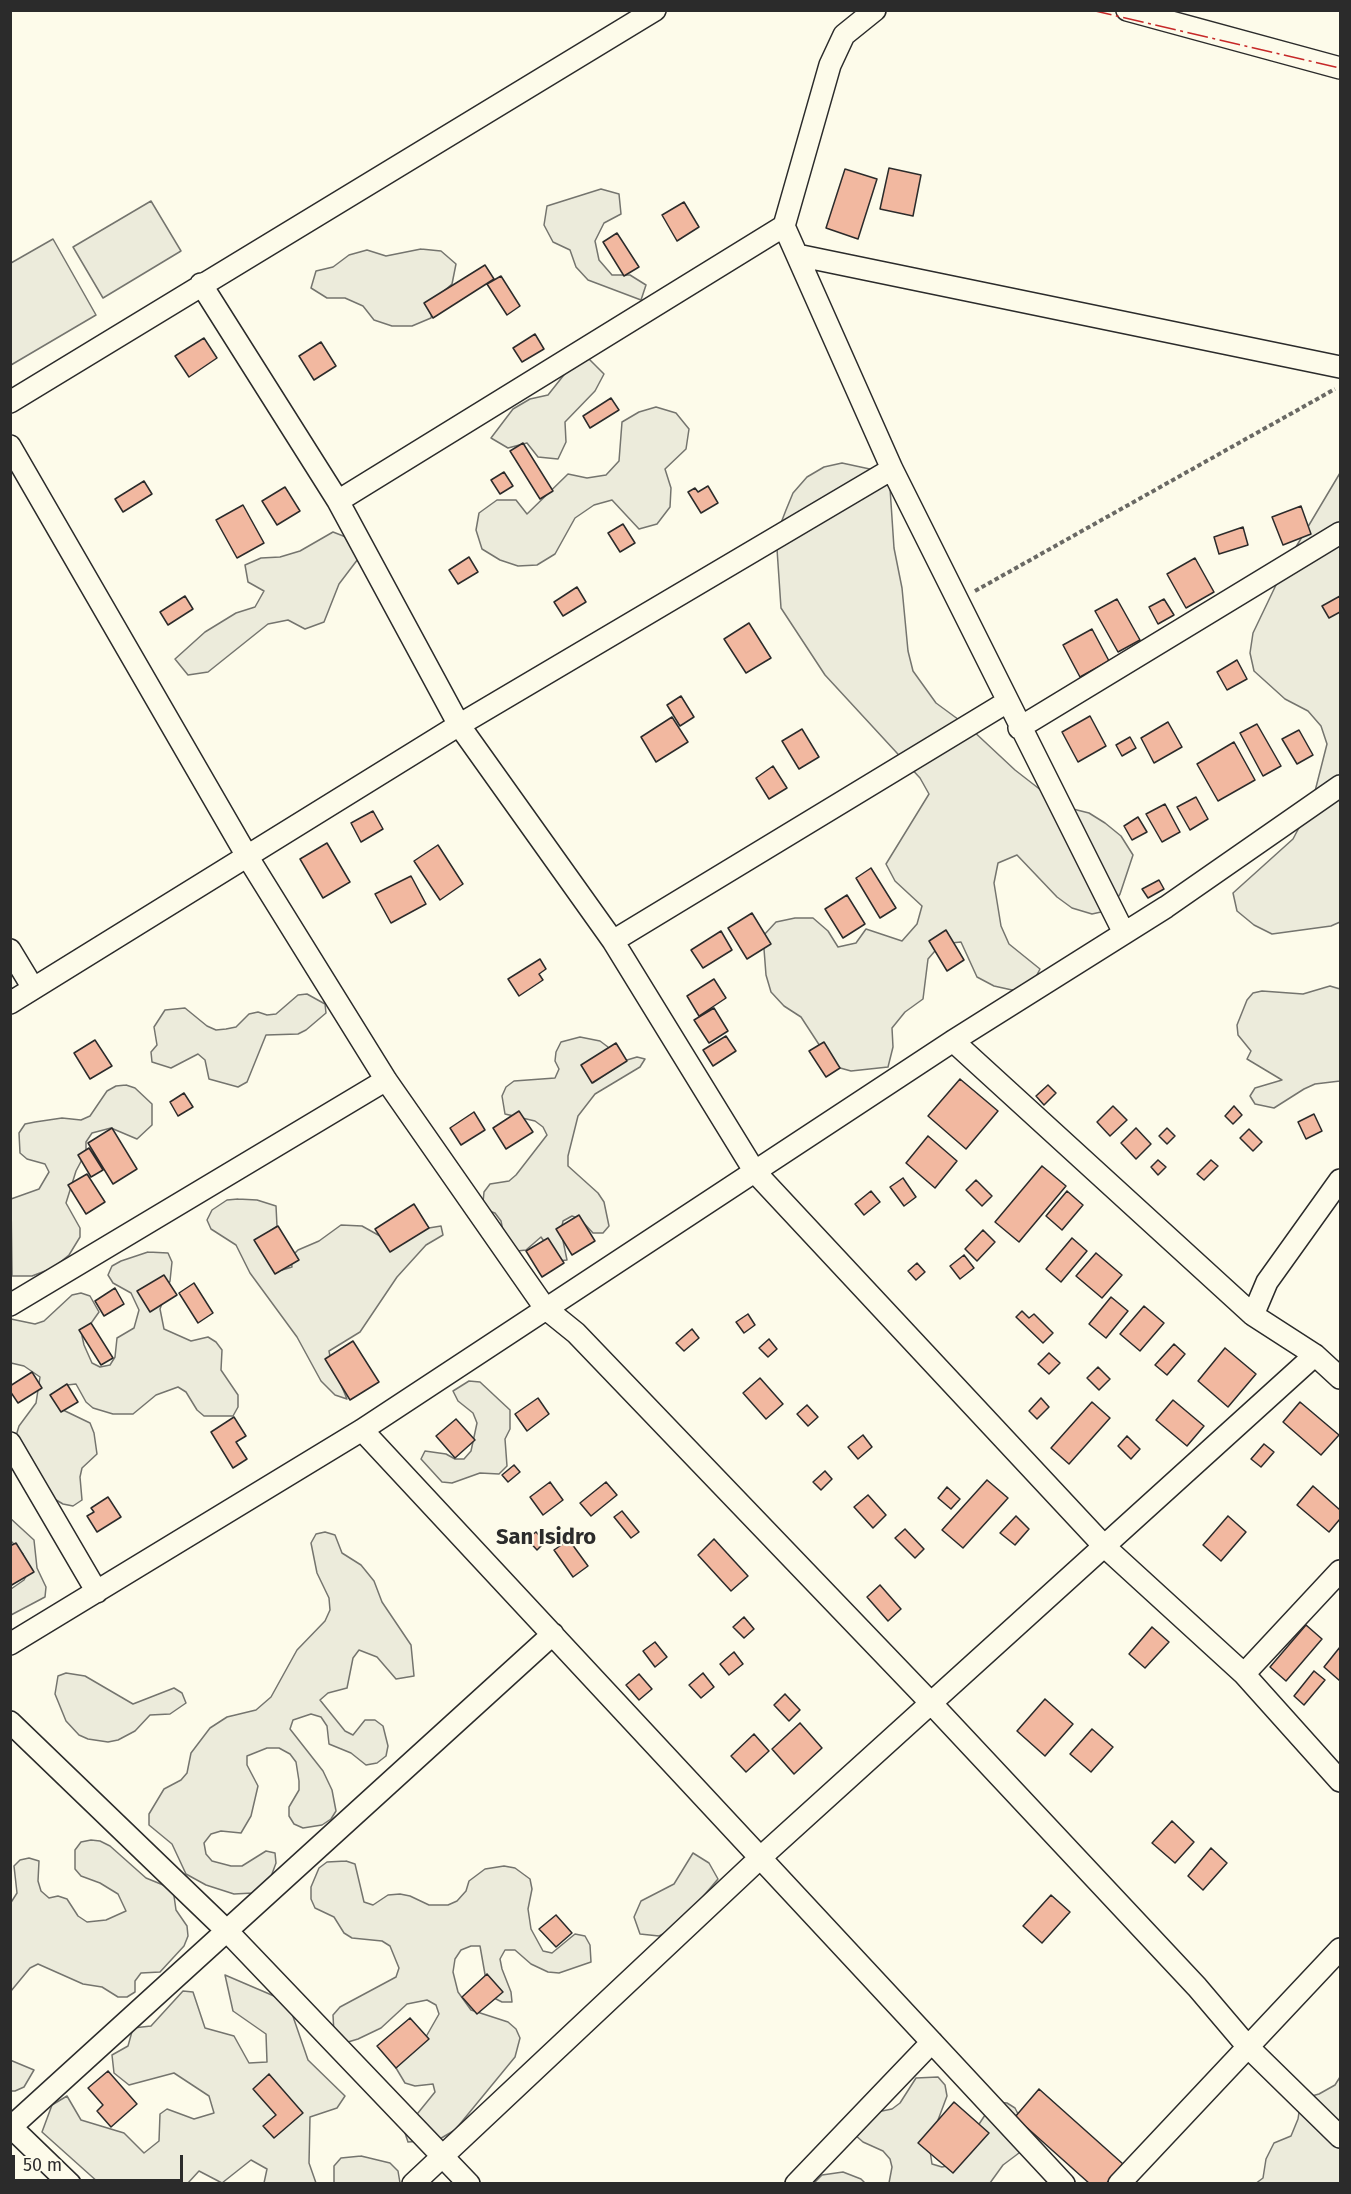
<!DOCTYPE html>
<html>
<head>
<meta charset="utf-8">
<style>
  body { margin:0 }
  #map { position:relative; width:1351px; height:2194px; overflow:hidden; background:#fdfbea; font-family:"Fira Sans",sans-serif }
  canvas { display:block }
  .frame { position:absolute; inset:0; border:12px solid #2b2b2b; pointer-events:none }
  .scale { position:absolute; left:12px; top:2155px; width:171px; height:27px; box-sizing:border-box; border:3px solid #2b2b2b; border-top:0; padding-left:8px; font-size:18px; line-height:21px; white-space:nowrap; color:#2b2b2b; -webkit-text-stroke:4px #fdfbea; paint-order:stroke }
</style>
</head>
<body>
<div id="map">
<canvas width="1351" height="2194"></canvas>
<div class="frame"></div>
<div class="scale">50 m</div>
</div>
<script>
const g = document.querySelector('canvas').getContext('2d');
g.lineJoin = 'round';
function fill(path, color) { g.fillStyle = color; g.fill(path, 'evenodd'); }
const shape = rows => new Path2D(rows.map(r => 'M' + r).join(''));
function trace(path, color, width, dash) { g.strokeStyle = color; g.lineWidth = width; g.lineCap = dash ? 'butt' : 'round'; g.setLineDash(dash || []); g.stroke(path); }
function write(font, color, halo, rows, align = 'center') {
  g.font = font + ' "Fira Sans",sans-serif'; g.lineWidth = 4.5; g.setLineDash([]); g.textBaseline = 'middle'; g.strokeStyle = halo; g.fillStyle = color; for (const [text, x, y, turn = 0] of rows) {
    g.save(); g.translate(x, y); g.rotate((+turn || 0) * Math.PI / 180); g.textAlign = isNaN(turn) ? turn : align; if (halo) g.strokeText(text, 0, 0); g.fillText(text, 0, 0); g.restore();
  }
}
const green = shape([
  [601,189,619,194,621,214,604,223,595,241,599,260,612,275,630,275,646,285,641,300,588,280,576,267,570,250,553,242,544,225,547,206,601,189],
  [151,201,181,251,103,298,73,247,151,201],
  [53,239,96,315,11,365,11,263,53,239],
  [421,249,441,251,456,264,452,284,435,299,431,318,412,326,392,326,374,320,363,306,345,298,327,298,311,288,316,271,333,267,349,255,367,250,386,256,421,249],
  [589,359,604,374,595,391,565,422,566,442,558,459,538,457,527,443,508,448,491,438,513,409,530,399,548,395,571,366,589,359],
  [656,407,676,413,689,429,686,449,665,469,671,488,670,507,657,524,639,529,612,500,594,505,575,518,555,554,537,565,518,566,500,560,482,549,476,530,479,513,497,500,516,500,527,514,568,474,587,478,606,475,619,461,622,422,639,412,656,407],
  [842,463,879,471,890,488,894,548,902,588,908,651,913,671,936,703,970,728,1015,770,1051,798,1069,808,1089,813,1105,823,1121,836,1133,855,1120,894,1110,910,1092,914,1072,908,1057,897,1017,855,998,863,994,883,1001,926,1009,944,1040,969,1030,988,1012,990,994,986,977,977,961,942,941,944,928,959,923,999,905,1012,892,1028,893,1047,888,1067,851,1071,833,1066,801,1017,784,1006,771,992,766,975,763,936,776,922,795,918,813,918,828,931,838,947,856,943,866,929,902,941,917,924,922,906,895,881,886,864,929,794,920,778,825,675,781,608,777,549,779,528,786,510,793,493,807,477,824,467,842,463],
  [1340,473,1340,922,1331,926,1272,934,1254,925,1237,911,1233,893,1293,839,1312,803,1327,744,1321,726,1308,711,1285,699,1254,671,1250,653,1253,633,1287,562,1340,473],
  [333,532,351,539,361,555,339,584,324,622,305,629,288,620,268,624,208,672,188,675,175,659,205,632,236,613,255,607,264,591,248,582,245,565,261,558,280,557,300,551,333,532],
  [1330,986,1340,989,1340,1081,1315,1084,1304,1089,1274,1108,1255,1104,1250,1096,1255,1088,1282,1080,1247,1059,1251,1051,1238,1035,1237,1025,1247,1000,1253,993,1262,991,1303,994,1330,986],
  [307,994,325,1004,326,1013,306,1030,298,1034,266,1035,247,1082,238,1087,209,1079,205,1060,198,1054,171,1068,152,1062,151,1052,157,1045,154,1027,165,1010,185,1008,207,1026,216,1030,226,1029,236,1027,249,1014,258,1012,267,1015,276,1014,298,995,307,994],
  [580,1037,600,1041,608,1047,609,1056,593,1083,627,1060,637,1057,645,1059,640,1067,595,1094,578,1116,568,1156,568,1166,598,1193,604,1202,609,1226,603,1233,593,1233,580,1219,572,1216,563,1221,561,1231,567,1260,558,1261,541,1237,526,1250,517,1251,503,1231,501,1221,495,1213,486,1210,483,1202,484,1192,490,1184,509,1181,516,1175,547,1135,543,1127,535,1121,505,1114,502,1096,506,1087,514,1081,555,1078,559,1069,555,1061,556,1052,561,1042,580,1037],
  [126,1085,135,1088,152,1104,152,1125,137,1139,111,1128,92,1133,86,1142,86,1152,76,1171,66,1203,80,1228,80,1237,69,1255,53,1268,32,1276,12,1276,11,1199,39,1189,49,1172,45,1164,27,1159,20,1153,19,1133,25,1124,35,1122,62,1118,81,1120,90,1116,107,1091,116,1086,126,1085],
  [238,1199,257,1200,276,1206,277,1226,260,1238,273,1265,282,1270,292,1267,291,1257,298,1250,319,1241,341,1225,362,1226,380,1236,441,1226,443,1235,426,1245,397,1277,360,1332,329,1351,331,1361,347,1399,335,1395,321,1381,297,1337,250,1273,236,1245,211,1229,207,1220,212,1210,227,1200,238,1199],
  [148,1252,168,1253,172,1262,170,1281,160,1309,164,1329,191,1341,208,1337,216,1342,222,1350,221,1370,238,1395,238,1407,233,1416,204,1416,197,1410,186,1392,178,1387,156,1395,133,1414,113,1414,93,1408,86,1402,76,1384,67,1385,63,1410,90,1423,94,1433,97,1454,82,1468,80,1477,82,1500,73,1506,63,1504,46,1494,16,1436,19,1426,36,1403,40,1377,24,1366,11,1363,11,1319,35,1324,44,1321,72,1295,81,1293,90,1296,99,1312,82,1336,84,1345,92,1363,100,1367,110,1365,115,1357,117,1338,134,1328,139,1310,131,1293,113,1283,108,1275,112,1266,121,1261,148,1252],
  [469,1381,480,1382,510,1410,510,1429,505,1439,507,1466,499,1474,480,1473,452,1483,442,1482,421,1459,425,1451,446,1454,455,1459,464,1459,471,1451,477,1423,473,1413,458,1401,453,1391,469,1381],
  [10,1518,34,1540,37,1568,46,1587,45,1597,11,1615,11,1589,24,1580,28,1572,23,1554,11,1541,10,1518],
  [325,1532,335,1535,342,1553,361,1565,374,1581,382,1602,411,1645,414,1676,396,1679,377,1657,359,1650,353,1658,347,1688,328,1693,320,1700,345,1731,353,1735,365,1720,375,1720,383,1726,388,1746,386,1756,377,1763,366,1765,351,1753,329,1744,327,1726,321,1717,311,1714,293,1720,290,1729,323,1771,332,1790,336,1811,331,1819,322,1825,303,1828,294,1824,289,1816,289,1807,299,1790,299,1781,296,1762,290,1754,279,1748,267,1748,247,1756,247,1765,258,1786,251,1816,241,1833,221,1831,211,1834,204,1843,206,1854,212,1861,231,1866,242,1866,266,1851,275,1853,276,1863,269,1882,253,1893,234,1894,206,1885,186,1874,172,1844,149,1825,149,1814,164,1789,181,1780,187,1773,191,1753,210,1728,227,1717,256,1710,271,1697,297,1650,325,1621,330,1610,329,1598,317,1573,311,1543,316,1534,325,1532],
  [66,1673,85,1676,133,1704,174,1688,182,1693,186,1703,170,1714,150,1715,135,1731,118,1740,108,1742,88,1739,79,1735,66,1721,55,1694,58,1676,66,1673],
  [91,1840,100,1841,110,1846,146,1878,173,1889,176,1910,187,1926,188,1936,184,1946,160,1972,141,1973,135,1981,135,1992,127,1997,118,1997,102,1987,83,1984,38,1964,30,1968,11,1991,10,1904,17,1893,14,1866,20,1860,29,1858,39,1861,38,1881,41,1891,49,1898,58,1896,67,1899,78,1916,87,1922,106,1920,126,1911,118,1894,100,1883,81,1876,75,1869,75,1850,81,1842,91,1840],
  [693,1853,709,1863,718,1879,677,1927,659,1936,640,1934,634,1917,641,1901,674,1884,693,1853],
  [346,1861,355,1864,364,1902,373,1905,388,1895,400,1894,410,1896,429,1905,448,1905,457,1901,466,1891,469,1881,485,1869,504,1866,515,1868,530,1879,532,1889,528,1909,531,1929,543,1951,552,1953,575,1934,585,1936,590,1945,591,1962,559,1973,548,1972,531,1964,515,1950,505,1950,500,1959,502,1969,511,1992,512,2002,502,2002,494,1998,486,1980,480,1946,471,1946,461,1950,455,1959,453,1972,458,1992,471,2010,508,2022,516,2029,520,2038,515,2057,455,2130,438,2140,408,2142,405,2133,409,2124,435,2092,433,2084,415,2086,405,2083,396,2068,400,2060,423,2042,439,2014,436,2005,427,2000,407,2004,381,2028,358,2039,348,2042,334,2034,333,2015,340,2007,396,1977,399,1968,390,1946,382,1941,352,1938,344,1933,334,1917,315,1908,311,1899,311,1887,319,1868,327,1862,346,1861],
  [225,1975,288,2002,308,2060,345,2096,337,2108,310,2117,309,2163,316,2183,264,2183,267,2169,251,2160,222,2183,199,2171,188,2183,99,2183,42,2132,52,2105,67,2096,81,2120,124,2133,144,2153,159,2141,160,2114,167,2109,194,2119,214,2113,209,2096,174,2073,129,2085,114,2073,112,2055,128,2046,133,2028,151,2026,183,1991,193,1992,205,2028,234,2036,249,2063,267,2062,266,2034,233,2011,225,1975],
  [10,2060,34,2070,24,2087,15,2091,11,2091,10,2060],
  [938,2077,945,2085,947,2096,929,2144,932,2164,942,2167,952,2165,989,2109,998,2102,1007,2103,1015,2108,1024,2126,1025,2145,1019,2153,1003,2165,990,2183,889,2183,892,2167,890,2159,883,2151,863,2142,854,2134,872,2113,892,2109,900,2103,916,2078,938,2077],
  [1340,2077,1340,2183,1255,2184,1263,2178,1266,2159,1274,2143,1291,2136,1298,2119,1301,2099,1319,2094,1335,2085,1340,2077],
  [361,2156,390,2163,398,2171,400,2183,334,2183,334,2166,341,2158,361,2156],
  [843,2172,861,2179,865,2183,814,2183,822,2175,843,2172]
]);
fill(green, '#ecebdb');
trace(green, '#74746e', 1.5);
const building = shape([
  [889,168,921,175,913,216,880,209,889,168],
  [845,169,877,179,858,239,826,228,845,169],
  [684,202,699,227,677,241,662,215,684,202],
  [617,233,639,267,624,276,603,242,617,233],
  [485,265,494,279,433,318,424,303,485,265],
  [501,276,520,306,507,315,487,284,501,276],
  [535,334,544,349,522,362,513,348,535,334],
  [204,338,217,358,189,377,175,356,204,338],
  [321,342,336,366,314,380,299,356,321,342],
  [611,398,619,410,590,428,583,416,611,398],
  [523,443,553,491,540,499,510,451,523,443],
  [504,472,513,486,500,494,491,480,504,472],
  [144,481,152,494,123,512,115,499,144,481],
  [708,486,718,503,701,513,688,492,695,488,698,492,708,486],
  [285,487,300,511,277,525,262,501,285,487],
  [243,505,264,543,237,558,216,520,243,505],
  [1301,506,1311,534,1283,545,1272,517,1301,506],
  [623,524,635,543,620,552,608,533,623,524],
  [1243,527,1248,545,1219,554,1214,537,1243,527],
  [469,557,478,572,458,584,449,570,469,557],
  [1195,558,1214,592,1186,608,1167,574,1195,558],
  [577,587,586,602,563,616,554,602,577,587],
  [185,596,193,609,168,625,160,612,185,596],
  [1340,596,1340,612,1329,618,1322,606,1340,596],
  [1117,599,1140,640,1118,652,1095,611,1117,599],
  [1164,599,1174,615,1158,624,1149,607,1164,599],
  [749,623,771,658,746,673,724,639,749,623],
  [1092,629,1109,661,1080,677,1063,645,1092,629],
  [1237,660,1247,679,1227,690,1217,672,1237,660],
  [681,696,694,717,680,726,667,705,681,696],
  [1090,716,1106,746,1078,762,1062,732,1090,716],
  [672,717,688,742,656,762,641,737,672,717],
  [1168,722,1182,747,1154,763,1141,738,1168,722],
  [1257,724,1281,766,1263,776,1240,733,1257,724],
  [802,729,819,757,799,769,782,741,802,729],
  [1299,730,1313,755,1297,764,1282,739,1299,730],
  [1130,737,1136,748,1122,756,1116,745,1130,737],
  [1234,742,1255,780,1218,801,1197,764,1234,742],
  [773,766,787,788,769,799,756,778,773,766],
  [1196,797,1208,819,1190,830,1177,807,1196,797],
  [1165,804,1180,832,1162,842,1146,814,1165,804],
  [373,811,383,829,361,842,351,823,373,811],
  [1138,817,1147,832,1132,840,1124,826,1138,817],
  [327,843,350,882,323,898,300,859,327,843],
  [438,845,463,884,440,900,414,861,438,845],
  [871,868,896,908,880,918,856,878,871,868],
  [411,876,426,904,391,923,375,894,411,876],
  [1159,880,1164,889,1148,898,1142,889,1159,880],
  [847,895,865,924,843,938,825,909,847,895],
  [752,913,771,944,747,959,728,928,752,913],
  [946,930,964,960,947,971,929,941,946,930],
  [721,931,732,950,703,968,691,950,721,931],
  [540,959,546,969,539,974,543,980,519,996,508,979,540,959],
  [714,979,726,998,699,1016,687,996,714,979],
  [714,1008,728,1031,709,1043,694,1020,714,1008],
  [726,1036,736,1051,713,1066,703,1050,726,1036],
  [95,1040,112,1066,90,1079,74,1053,95,1040],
  [824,1042,840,1068,826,1077,809,1051,824,1042],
  [616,1043,627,1061,592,1083,581,1065,616,1043],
  [960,1079,998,1111,966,1149,928,1116,960,1079],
  [1048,1085,1056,1093,1044,1105,1036,1096,1048,1085],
  [184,1093,193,1107,178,1116,170,1102,184,1093],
  [1113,1106,1127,1120,1110,1136,1097,1122,1113,1106],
  [1234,1106,1242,1115,1233,1124,1225,1116,1234,1106],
  [519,1111,533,1132,506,1149,493,1128,519,1111],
  [474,1112,485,1130,461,1145,450,1128,474,1112],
  [1314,1114,1322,1131,1306,1139,1298,1122,1314,1114],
  [112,1128,137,1169,113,1184,88,1143,112,1128],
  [1136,1128,1151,1144,1136,1159,1121,1143,1136,1128],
  [1167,1128,1175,1136,1167,1144,1159,1136,1167,1128],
  [1249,1129,1262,1142,1253,1151,1240,1138,1249,1129],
  [928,1136,957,1161,935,1188,906,1163,928,1136],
  [89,1148,103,1170,91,1177,78,1155,89,1148],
  [1158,1160,1166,1167,1158,1175,1151,1167,1158,1160],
  [1211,1160,1218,1166,1204,1180,1197,1174,1211,1160],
  [1042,1166,1066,1186,1019,1242,995,1222,1042,1166],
  [87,1174,105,1202,86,1214,68,1185,87,1174],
  [903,1178,916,1197,904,1206,890,1187,903,1178],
  [976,1180,992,1196,982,1206,966,1190,976,1180],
  [871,1191,880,1202,864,1215,855,1204,871,1191],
  [1067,1191,1083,1205,1062,1230,1046,1216,1067,1191],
  [414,1204,429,1228,390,1252,375,1229,414,1204],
  [579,1215,595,1241,572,1255,556,1229,579,1215],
  [278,1226,299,1260,275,1274,254,1240,278,1226],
  [983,1230,995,1242,977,1261,965,1249,983,1230],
  [548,1238,564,1263,542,1277,526,1251,548,1238],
  [1072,1238,1087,1251,1061,1282,1046,1269,1072,1238],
  [1096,1253,1122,1275,1102,1298,1076,1276,1096,1253],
  [964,1255,974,1268,960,1279,950,1266,964,1255],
  [917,1263,925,1272,916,1280,908,1271,917,1263],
  [164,1275,177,1295,150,1312,137,1291,164,1275],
  [194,1283,213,1313,198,1323,179,1293,194,1283],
  [115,1288,124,1304,104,1316,95,1301,115,1288],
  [1111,1297,1128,1311,1106,1338,1089,1324,1111,1297],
  [1144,1306,1164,1323,1140,1351,1120,1334,1144,1306],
  [1022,1311,1029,1318,1034,1314,1053,1333,1043,1343,1016,1317,1022,1311],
  [748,1314,755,1325,744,1333,736,1322,748,1314],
  [91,1323,113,1358,101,1365,79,1330,91,1323],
  [692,1329,699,1338,684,1351,676,1343,692,1329],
  [769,1339,777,1349,768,1357,759,1348,769,1339],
  [353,1341,379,1382,350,1400,325,1359,353,1341],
  [1174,1344,1185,1354,1167,1375,1155,1365,1174,1344],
  [1225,1348,1256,1374,1228,1407,1198,1381,1225,1348],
  [1049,1353,1060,1363,1049,1374,1038,1364,1049,1353],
  [1098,1367,1110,1379,1099,1390,1087,1378,1098,1367],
  [32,1372,42,1388,18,1403,10,1391,10,1386,32,1372],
  [760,1378,783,1404,766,1419,743,1393,760,1378],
  [67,1384,78,1402,61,1412,50,1395,67,1384],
  [538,1398,549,1414,527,1431,515,1414,538,1398],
  [1041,1398,1049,1407,1037,1419,1029,1411,1041,1398],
  [1173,1400,1204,1426,1187,1446,1156,1420,1173,1400],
  [1092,1402,1110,1418,1069,1464,1051,1448,1092,1402],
  [1300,1402,1339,1435,1321,1455,1283,1422,1300,1402],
  [807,1405,818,1417,808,1426,797,1414,807,1405],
  [234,1417,246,1436,236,1442,247,1459,233,1468,211,1432,234,1417],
  [456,1419,475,1440,455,1458,436,1436,456,1419],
  [863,1435,872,1447,858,1459,848,1447,863,1435],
  [1127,1436,1140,1449,1131,1459,1118,1446,1127,1436],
  [1264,1444,1274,1452,1261,1467,1251,1459,1264,1444],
  [514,1465,520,1472,508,1482,502,1475,514,1465],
  [825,1471,832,1479,821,1490,813,1482,825,1471],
  [987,1480,1008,1498,963,1548,942,1530,987,1480],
  [550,1482,563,1500,543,1515,530,1497,550,1482],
  [606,1482,617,1495,591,1516,580,1503,606,1482],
  [1313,1486,1340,1510,1340,1519,1329,1532,1297,1505,1313,1486],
  [947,1487,960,1499,951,1509,938,1498,947,1487],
  [868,1495,886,1515,873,1528,854,1507,868,1495],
  [108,1497,121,1517,97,1532,87,1516,94,1512,91,1508,108,1497],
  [622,1511,639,1532,631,1538,614,1517,622,1511],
  [1016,1516,1029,1529,1015,1545,1000,1533,1016,1516],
  [1228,1516,1246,1532,1221,1561,1203,1545,1228,1516],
  [905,1529,924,1549,915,1558,895,1538,905,1529],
  [536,1532,545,1542,537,1550,527,1539,536,1532],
  [714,1539,748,1576,731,1591,698,1555,714,1539],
  [569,1540,588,1566,573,1577,554,1550,569,1540],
  [16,1543,34,1572,10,1586,10,1546,16,1543],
  [880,1585,901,1609,888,1621,867,1597,880,1585],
  [744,1617,754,1629,744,1638,733,1627,744,1617],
  [1306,1625,1322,1639,1286,1681,1270,1667,1306,1625],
  [1152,1627,1169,1642,1145,1668,1129,1654,1152,1627],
  [655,1642,667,1657,655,1667,643,1651,655,1642],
  [1340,1647,1340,1681,1324,1667,1340,1647],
  [734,1652,743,1664,729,1675,720,1664,734,1652],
  [1314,1671,1325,1680,1304,1705,1294,1696,1314,1671],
  [703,1673,714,1687,701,1698,689,1685,703,1673],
  [639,1674,652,1689,639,1700,626,1685,639,1674],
  [785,1694,800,1710,789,1721,774,1705,785,1694],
  [1045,1699,1073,1724,1045,1756,1017,1731,1045,1699],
  [800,1723,822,1748,794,1774,772,1749,800,1723],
  [1092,1729,1113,1747,1091,1772,1070,1754,1092,1729],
  [754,1734,769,1751,746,1772,731,1756,754,1734],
  [1172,1821,1194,1842,1175,1863,1152,1843,1172,1821],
  [1211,1848,1227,1863,1203,1890,1188,1876,1211,1848],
  [1051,1895,1070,1912,1042,1943,1023,1926,1051,1895],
  [556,1915,572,1933,556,1947,539,1929,556,1915],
  [487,1974,503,1992,477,2014,462,1997,487,1974],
  [410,2018,429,2039,396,2068,377,2046,410,2018],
  [108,2071,137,2104,111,2127,97,2111,103,2105,88,2088,108,2071],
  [269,2074,303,2113,274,2138,263,2126,276,2115,253,2089,269,2074],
  [1039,2089,1123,2164,1106,2184,1090,2184,1015,2117,1039,2089],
  [954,2102,989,2133,953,2173,918,2143,954,2102]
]);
fill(building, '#f2b8a0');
trace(building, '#2b2b2b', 1.5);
const minor = shape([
  [875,10,844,35,830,65,784,226,892,469,1124,933],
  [1127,10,1340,68],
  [797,255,1340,367],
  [201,284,338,501,459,725,613,941,755,1172,1105,1547,1244,1674,1340,1781],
  [10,402,655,10],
  [10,446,247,856,386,1080,545,1308,576,1333,930,1702,1197,1987,1248,2047,1340,2137],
  [338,501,784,226],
  [1019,728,1340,533],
  [613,941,1007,702],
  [10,950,33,988],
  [10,1003,459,725,892,469],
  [953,1041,1253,1315],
  [1340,1180,1267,1282,1253,1315,1315,1355,1340,1378],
  [10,1305,386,1080],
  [362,1430,1064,2184],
  [10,1443,97,1592],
  [10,1644,362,1430,953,1041,1166,907,1340,786],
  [1244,1674,1340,1571],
  [10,1722,227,1931,469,2184],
  [10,2126,70,2184],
  [11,2127,553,1634],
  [413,2184,760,1858,1315,1355],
  [796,2184,932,2042],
  [1119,2184,1340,1949]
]);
trace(minor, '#2b2b2b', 24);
trace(shape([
  [975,591,1335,389]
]), '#6a6964', 4, [4.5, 3]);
trace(minor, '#fdfbea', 21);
trace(shape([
  [1091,10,1340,68]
]), '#c62828', 1.5, [21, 4.5, 3, 4.5]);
write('bold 22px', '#2b2b2b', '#fdfbea', [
  ["San Isidro",546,1538]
]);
</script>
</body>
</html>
